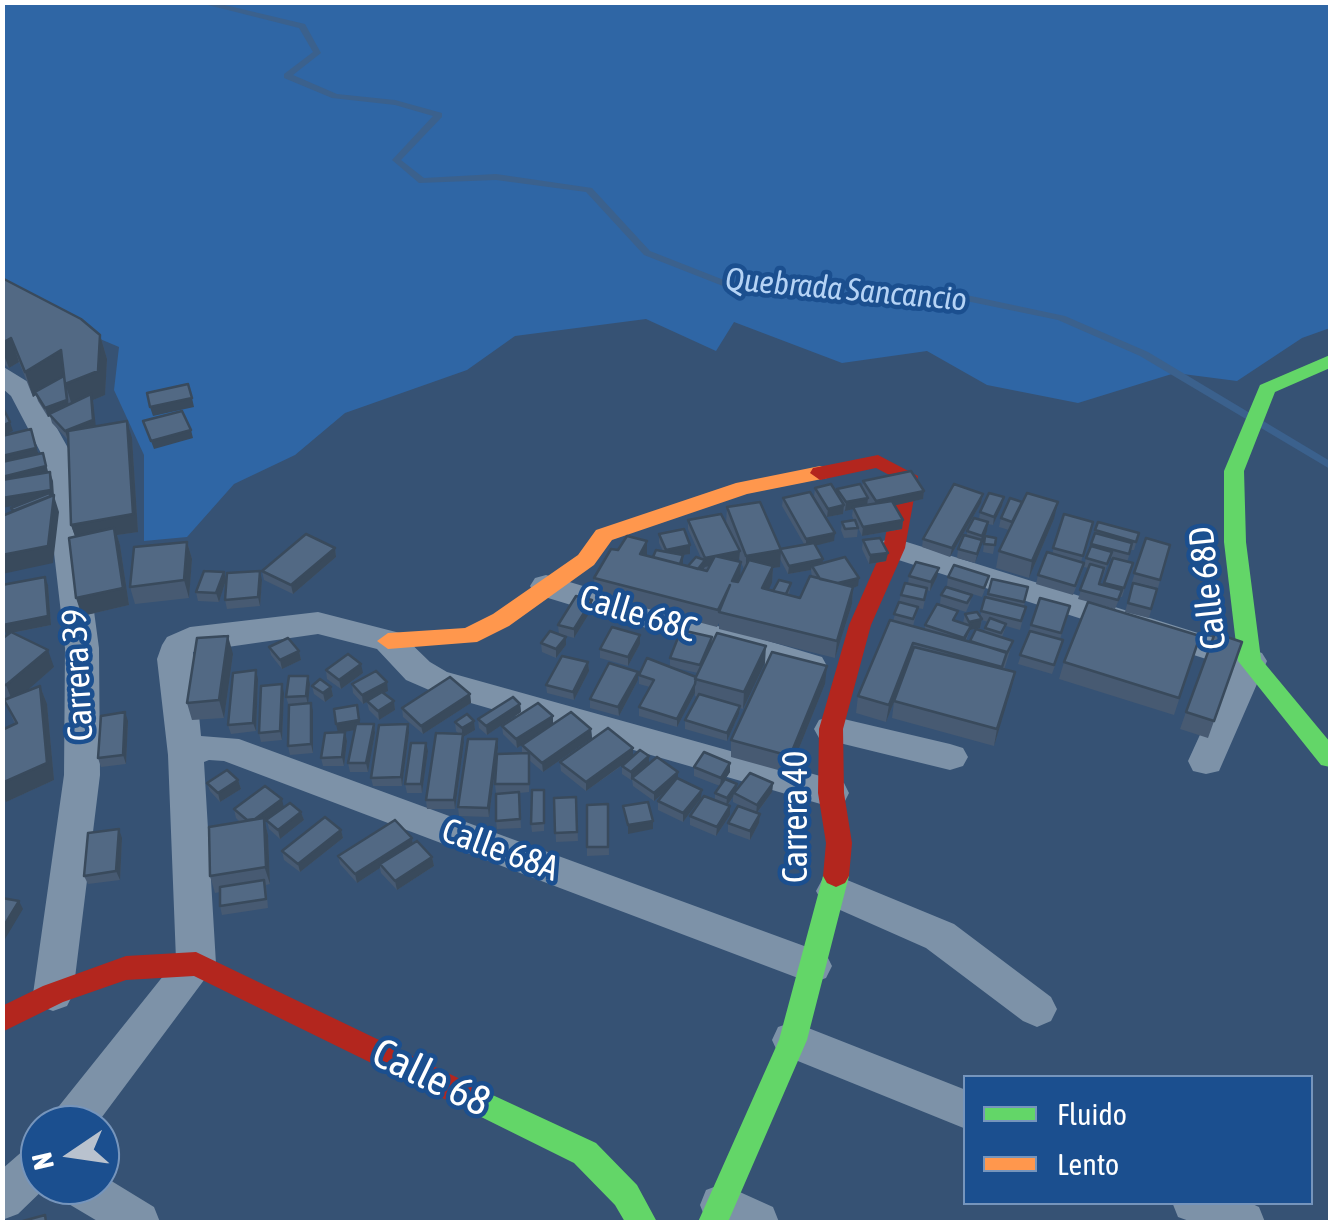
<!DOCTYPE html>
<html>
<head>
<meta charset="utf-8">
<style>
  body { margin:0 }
  #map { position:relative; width:1333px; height:1225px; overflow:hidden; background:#365274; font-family:"Asap Condensed",sans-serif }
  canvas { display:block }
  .frame { position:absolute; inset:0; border:5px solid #fff; pointer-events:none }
  .legend { position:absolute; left:963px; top:1075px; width:350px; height:130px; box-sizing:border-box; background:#1b4f8f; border:2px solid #7695bc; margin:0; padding:12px 18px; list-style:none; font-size:30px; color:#fff }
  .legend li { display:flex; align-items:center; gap:20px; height:50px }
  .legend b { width:50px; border:2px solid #7695bc }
  .north { position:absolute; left:20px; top:1105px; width:100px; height:100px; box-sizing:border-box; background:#1b4f8f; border:2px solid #7695bc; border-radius:50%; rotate:257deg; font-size:28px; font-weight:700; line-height:40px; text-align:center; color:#fff }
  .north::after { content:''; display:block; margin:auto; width:35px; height:45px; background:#b9c2ce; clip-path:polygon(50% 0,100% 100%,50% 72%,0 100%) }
</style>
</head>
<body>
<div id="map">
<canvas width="1333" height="1225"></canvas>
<div class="frame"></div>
<ul class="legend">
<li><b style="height:12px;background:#63d668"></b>Fluido</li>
<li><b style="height:12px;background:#ff974d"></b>Lento</li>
</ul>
<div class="north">N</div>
</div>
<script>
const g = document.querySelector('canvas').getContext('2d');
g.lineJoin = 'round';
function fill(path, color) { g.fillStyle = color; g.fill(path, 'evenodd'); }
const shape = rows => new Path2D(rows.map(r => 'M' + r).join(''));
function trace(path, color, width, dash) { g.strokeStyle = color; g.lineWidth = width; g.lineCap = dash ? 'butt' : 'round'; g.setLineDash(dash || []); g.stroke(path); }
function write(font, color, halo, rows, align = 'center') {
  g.font = font + ' "Asap Condensed",sans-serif'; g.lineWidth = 9; g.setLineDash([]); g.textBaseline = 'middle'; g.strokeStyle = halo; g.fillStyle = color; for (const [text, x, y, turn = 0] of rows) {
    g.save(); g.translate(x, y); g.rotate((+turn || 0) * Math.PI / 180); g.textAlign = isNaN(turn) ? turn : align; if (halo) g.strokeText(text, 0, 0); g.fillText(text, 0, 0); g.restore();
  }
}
fill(shape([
  [2,3,1330,3,1330,328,1302,338,1237,381,1175,373,1078,403,987,385,927,351,842,363,734,322,716,351,646,319,515,336,467,370,345,413,295,455,234,484,187,537,144,541,144,455,114,390,119,347,3,298]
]), '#2f66a5');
fill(shape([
  [196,2,212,2,305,24,321,53,293,75,337,94,395,100,442,113,442,117,401,160,424,178,496,174,592,188,650,251,729,282,821,281,971,296,1065,316,1148,352,1330,461,1330,469,1140,356,1058,320,971,302,821,287,728,288,644,255,586,192,496,180,419,183,392,160,433,116,395,105,332,98,284,78,284,74,313,52,299,28,196,2]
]), '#3b618d');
fill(shape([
  [2,366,33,385,73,457,99,648,100,775,73,994,67,1006,53,1011,39,1006,33,994,64,775,65,648,43,457,11,396,2,388,2,366],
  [894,538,1262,653,1267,661,1219,771,1206,774,1193,771,1188,761,1231,667,883,555,878,548,883,541,894,538],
  [546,575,822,657,827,666,822,675,810,678,535,594,530,586,535,578,546,575],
  [318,612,400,633,430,662,447,672,831,779,844,783,849,793,844,803,831,807,436,693,406,680,377,649,318,634,193,652,201,736,239,739,826,954,832,966,826,978,812,983,798,978,224,761,209,760,204,762,216,964,96,1125,49,1125,55,1111,176,960,168,755,157,659,162,645,167,637,190,627,318,612],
  [831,716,950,744,963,748,968,757,963,766,950,770,819,738,814,729,819,720,831,716],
  [835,875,954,924,1051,997,1057,1009,1051,1021,1037,1027,1023,1021,926,948,822,902,816,891,822,880,835,875],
  [793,1022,966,1090,966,1129,778,1053,772,1040,778,1027,793,1022],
  [40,1143,40,1185,48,1185,18,1214,2,1220,2,1169,25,1149,40,1143],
  [100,1174,154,1207,160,1222,99,1222,62,1200,56,1185,100,1185,100,1174],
  [722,1184,773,1207,779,1222,706,1220,700,1205,706,1190,722,1184],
  [1172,1202,1248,1202,1259,1207,1265,1222,1192,1222,1178,1217,1172,1202]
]), '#7d92a8');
fill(shape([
  [1330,355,1330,368,1275,392,1244,471,1246,542,1261,659,1330,742,1330,767,1321,765,1238,661,1224,542,1224,471,1260,385,1330,355],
  [836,865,845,869,849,876,807,1040,728,1222,698,1222,779,1040,823,876,827,869,836,865],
  [471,1085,596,1143,637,1185,657,1222,625,1222,615,1205,574,1163,461,1107,456,1098,461,1089,471,1085]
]), '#63d668');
fill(shape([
  [820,466,827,468,830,473,827,478,747,494,612,540,594,565,509,626,477,642,388,649,377,641,388,633,465,628,493,614,578,555,596,530,736,483,820,466]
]), '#ff974d');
fill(shape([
  [878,455,918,476,905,548,871,625,843,729,844,793,852,843,849,876,845,883,836,887,827,883,823,876,826,843,818,793,819,729,849,625,883,548,897,479,876,468,820,480,810,473,813,468,878,455],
  [196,952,481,1089,486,1098,481,1107,471,1111,461,1107,194,976,126,980,63,1002,2,1032,2,1006,43,986,126,956,196,952]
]), '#b3261e');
fill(shape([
  [2,278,100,335,107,359,105,395,93,400,95,426,132,438,138,532,117,535,120,545,129,605,82,616,75,536,71,525,68,440,52,423,50,416,48,417,38,401,36,395,33,397,19,362,9,368,2,363],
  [863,481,924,491,923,499,894,505,903,520,902,529,862,536,856,523,858,528,857,537,844,538,841,530,842,522,854,520,852,516,853,509,845,511,844,509,843,514,827,517,814,497,815,488,837,493,837,489,862,488],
  [983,494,981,503,950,557,922,547,923,539],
  [1004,497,1002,506,993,525,988,524,975,563,957,558,958,549,967,536,967,531,979,519,980,512],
  [783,498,834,541,816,545,822,563,858,586,853,588,852,604,835,658,719,629,719,623,717,627,595,595,594,578,618,550,647,541,647,556,653,557,663,551,659,543,659,534,690,545,690,554,683,555,683,565,688,566,701,558,688,529,688,520,726,524,727,507,780,549,804,544,782,506],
  [739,558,744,569,740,577,741,562,735,561,739,560],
  [780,559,788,574,811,570,812,577,800,598,789,595,791,583,773,591,768,590,772,583,773,568,780,567],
  [1064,514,1091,530,1081,562,1084,563,1082,572,1073,595,1036,584,1038,575,1052,554],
  [1001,518,1054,519,1029,578,996,568,999,551,1009,530,999,527],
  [1098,522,1139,533,1134,550,1131,550,1127,562,1130,572,1122,597,1120,597,1115,609,1078,599,1088,568,1084,567,1086,558],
  [1110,558,1113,559,1104,585,1100,584],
  [985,536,996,538,993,554,983,552],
  [1146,538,1170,545,1158,588,1132,582],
  [863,540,886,561,869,564,862,549],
  [187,542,192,559,189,598,135,604,130,587],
  [335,548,336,557,293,594,264,580,262,571],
  [224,572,226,580,219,602,198,601,196,592],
  [909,576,937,577,930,591,927,590,923,609,918,608,913,626,925,630,925,625,956,621,963,623,965,614,980,616,992,579,1028,587,1024,606,1024,615,1020,630,1006,626,1002,637,1013,641,1004,670,1015,672,994,746,892,718,894,702,886,722,856,713,858,696,893,621,901,595,908,584],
  [982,620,988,622,984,631,976,629,980,628],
  [976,629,970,642,966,641,970,630],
  [989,576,987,584,982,597,947,586,948,577],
  [262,580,260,606,227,609,225,600],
  [1133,583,1157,589,1149,618,1125,612],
  [48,585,51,625,12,633,54,667,25,692,40,686,47,704,54,780,6,802,2,792,2,730,15,724,4,700,6,699,2,697,2,639,9,633,6,634],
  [941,595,972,595,970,603,966,612,940,604],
  [592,609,574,638,560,634,566,645,556,658,542,652,541,643,559,634,558,625],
  [1068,615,1060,639,1061,649,1052,674,1018,664,1031,625],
  [640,635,640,644,628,666,600,658,600,649],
  [1200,636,1174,715,1059,679,1064,662],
  [712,637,711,645,765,663,743,709,740,708,739,714,727,741,685,729,685,720,697,697,695,696,695,693,677,727,639,716,639,707,650,687,639,684,639,675,670,667,670,658],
  [671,667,698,673,696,677],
  [1242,642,1208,738,1180,729,1186,712],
  [269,647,299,651,301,660,282,669,271,655],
  [233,654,224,718,192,720,187,703],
  [588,662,589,671,574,700,547,693,546,685],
  [326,670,363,673,341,689,327,679],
  [638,672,638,680,619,716,590,708,590,699],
  [258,679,256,731,231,734,228,725],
  [310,684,308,703,313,711,313,753,290,755,288,746,289,706,286,697],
  [352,684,388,691,384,693,394,701,395,710,379,720,369,710,367,702,363,704,353,693],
  [825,684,789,773,731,757,731,740],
  [312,686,331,687,333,696,325,702,314,694],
  [284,693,282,740,261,742,259,733],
  [470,694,471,703,423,734,403,717,402,708],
  [520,704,521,712,487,735,479,728,478,719],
  [553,716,553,724,591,729,592,738,543,772,530,761,529,792,519,793,521,828,497,829,496,821,515,793,496,793,495,784,522,754,522,745,531,739,517,748,503,734,502,726],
  [128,721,126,764,101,767,98,758],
  [474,721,475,730,463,737,464,742,455,809,427,809,426,800,459,734,456,731,455,722],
  [360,724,374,724,375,733,368,772,350,772,348,763,355,730,341,732,345,732,347,741,344,766,323,766,321,758,338,733],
  [409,733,402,786,373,786,371,778],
  [498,748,489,817,459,816,458,807],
  [428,751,422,793,407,793,405,784],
  [633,756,649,764,678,772,678,779,701,798,683,822,658,810,658,801,670,788,654,801,633,786,632,779,631,780,622,774,622,766,627,762,586,791,561,771,560,762],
  [694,767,730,772,724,781,736,790,773,783,772,792,757,813,760,814,759,823,750,840,728,832,728,823,749,810,733,802,733,797,728,805,730,815,716,836,690,825,690,816,715,800,715,793,720,786,694,776],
  [238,780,241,789,220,802,210,791,207,783],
  [576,797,578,841,556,842,554,798],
  [545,798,544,831,532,832,531,824],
  [608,804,609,855,587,856,587,805],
  [284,807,301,812,304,820,280,839,269,829,267,821,265,822,268,835,270,884,266,885,268,908,222,915,220,906,220,892,215,893,210,876,240,822,236,818,234,809],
  [341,830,343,838,300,872,284,860,282,851],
  [122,838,120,880,88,884,84,876],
  [412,838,413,844,432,857,434,866,397,890,381,873,380,868,357,883,340,864,338,856]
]), '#475a72');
fill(shape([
  [100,335,107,359,105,395,93,400,96,428,68,440,65,431,73,409,67,389,69,409,48,417,45,408,64,377,33,397,25,372,61,350],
  [11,338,19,362,9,368,2,350,2,343],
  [192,398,194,407,153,416,150,407],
  [127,421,132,438,138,532,117,535,120,545,129,605,82,616,76,598,77,542,71,525],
  [10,422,13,431,2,436,2,426],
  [31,429,39,456,2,466,2,456],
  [191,430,193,438,154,449,151,441],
  [43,453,49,475,2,486,2,477],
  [50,472,53,481,54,496,59,512,53,563,2,574,2,555,53,498,2,508,2,498],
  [924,491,923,499,875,510,876,501],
  [983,494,981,503,950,557,952,548],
  [1004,497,1002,506,993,525,994,517],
  [868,498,867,506,845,511,846,502],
  [1058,502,1054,519,1029,578,1032,561],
  [844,505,843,514,827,517,828,509],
  [903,520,902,529,862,536,863,527],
  [988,522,987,531,975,563,982,536],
  [835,533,834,541,806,548,806,539],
  [647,541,647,559,640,554],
  [187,542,192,559,189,598,184,580],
  [690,545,690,554,683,555,683,564,678,577,666,559,666,550],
  [335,548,336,557,293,594,291,585],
  [781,550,780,567,773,568,772,583,761,605,746,573,746,556],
  [740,551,739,560,705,567,697,579,697,570,705,558],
  [888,553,886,561,869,564,870,555],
  [823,559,822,568,812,566,811,570,788,574,789,566],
  [741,562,740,580,732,598,732,581],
  [939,568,937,577,930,591,931,582],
  [260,571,262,580,260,606,258,597],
  [224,572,226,580,219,602,216,593],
  [45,577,48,585,51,625,6,634,3,625],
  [859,578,858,586,853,588,852,604,835,658,837,641,825,586],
  [592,600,592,609,574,638,574,629],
  [982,619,980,628,970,630,962,647,969,622],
  [640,635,640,644,628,666,628,657],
  [228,636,233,654,224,718,219,700],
  [566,637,566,645,556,658,556,649],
  [913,643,911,660,886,722,889,705],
  [766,646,765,663,743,709,744,692],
  [48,650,54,667,13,703,6,685],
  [299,651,301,660,282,669,280,660],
  [588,662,589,671,574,700,573,692],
  [361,664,363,673,341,689,339,680],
  [827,666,825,684,789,773,790,756],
  [256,670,258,679,256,731,253,723],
  [638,672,638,680,619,716,618,707],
  [1015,672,1011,690,994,746,997,729],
  [308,676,310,684,308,705,306,696],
  [387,682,388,691,363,704,362,695],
  [282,684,284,693,282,740,280,731],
  [695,685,695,693,677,727,677,719],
  [40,686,47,704,54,780,6,802,2,792,2,783],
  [331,687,333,696,325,702,323,693],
  [470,694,471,703,423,734,421,726],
  [394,701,395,710,379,720,378,711],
  [311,703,313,711,313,753,311,744],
  [520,704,521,712,487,735,486,726],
  [357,705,361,729,338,733,336,724],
  [740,706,739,714,727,741,727,733],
  [125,712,128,721,126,764,123,755],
  [553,716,553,725,517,748,516,739],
  [474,721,475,730,463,737,464,742,455,809,454,800,462,735,462,728],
  [374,724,375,733,368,772,366,763],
  [408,724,409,733,402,786,401,777],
  [591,729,592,738,543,772,542,763],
  [345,732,347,741,344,766,342,757],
  [497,739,498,748,489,817,488,808],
  [426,743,428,751,422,793,421,784],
  [633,748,633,757,586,791,586,782],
  [649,756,649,765,631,780,631,772],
  [730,763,730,772,720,787,721,778],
  [678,772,678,781,654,801,654,793],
  [238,780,241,789,220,802,218,793],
  [773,783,772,792,756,814,757,805],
  [737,784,736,793,734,793,733,797,726,807,727,798],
  [702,790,701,798,683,822,683,813],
  [282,799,284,808,265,822,268,835,270,884,250,823],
  [730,806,730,815,716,836,717,827],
  [301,812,304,820,280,839,278,830],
  [760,814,759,823,750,840,750,831],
  [653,821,653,829,628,834,628,825],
  [119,829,122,838,120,880,116,871],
  [341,830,343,838,300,872,298,864],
  [412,838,413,847,380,864,380,868,357,883,355,874],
  [432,857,434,866,397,890,395,881],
  [19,901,23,909,2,944,2,929]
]), '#394a5c');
const building = shape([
  [2,278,81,319,100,335,98,371,65,384,61,350,25,372,11,338,2,343,2,278],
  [64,376,67,400,45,408,35,392,64,376],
  [188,384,192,398,150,407,147,393,188,384],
  [91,394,93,420,65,431,49,414,91,394],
  [2,406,10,422,2,426,2,406],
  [182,411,191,430,151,441,143,421,182,411],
  [127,421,133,514,71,525,68,431,127,421],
  [31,429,36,448,2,456,2,436,31,429],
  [43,453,46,466,2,477,2,462,43,453],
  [911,471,924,491,876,501,863,481,911,471],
  [50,472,51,490,2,498,2,480,50,472],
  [831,484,844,505,828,509,815,488,831,484],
  [860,484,868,498,846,502,837,489,860,484],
  [954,484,983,494,952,548,923,539,954,484],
  [810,492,835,533,806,539,783,498,810,492],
  [49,493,51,496,13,511,11,508,49,493],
  [989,493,1004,497,994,517,980,512,989,493],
  [1027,493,1058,502,1032,561,999,551,1027,493],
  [54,495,48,546,2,555,2,516,54,495],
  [1010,498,1022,502,1012,522,1001,518,1010,498],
  [892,501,903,520,863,527,853,507,892,501],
  [760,502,781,550,746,556,727,507,760,502],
  [721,514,740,551,705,558,688,520,721,514],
  [1064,514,1093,522,1083,556,1053,548,1064,514],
  [974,518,988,522,982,536,967,531,974,518],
  [855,520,858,528,845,529,842,522,855,520],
  [1098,522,1139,533,1136,542,1095,530,1098,522],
  [114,528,123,588,76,598,69,538,114,528],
  [684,529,690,545,666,550,659,534,684,529],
  [1095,533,1132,543,1129,554,1091,544,1095,533],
  [306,534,335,548,291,585,262,571,306,534],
  [964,535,982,540,977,554,958,549,964,535],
  [627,536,647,541,640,554,707,571,715,556,741,562,732,581,738,582,749,560,773,566,762,588,800,598,810,576,853,587,837,641,719,612,730,585,718,610,594,578,611,549,618,550,627,536],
  [985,536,996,538,995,545,984,544,985,536],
  [880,538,888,553,870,555,863,540,880,538],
  [1146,538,1170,545,1160,580,1134,573,1146,538],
  [187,542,184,580,130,587,134,547,187,542],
  [814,543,823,559,789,566,780,549,814,543],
  [1091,546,1112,552,1107,564,1086,558,1091,546],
  [656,550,683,555,680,564,653,557,656,550],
  [1047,552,1084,563,1075,586,1038,575,1047,552],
  [696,557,705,560,698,569,688,566,696,557],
  [845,557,859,578,838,583,820,579,812,566,845,557],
  [1113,558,1133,563,1124,588,1104,583,1113,558],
  [916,562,939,568,931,582,909,576,916,562],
  [1090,564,1104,568,1099,584,1122,590,1118,600,1080,590,1090,564],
  [954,565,989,576,984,588,948,577,954,565],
  [204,571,224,572,216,593,196,592,204,571],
  [260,571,258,597,225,600,227,573,260,571],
  [45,577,48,616,3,625,2,585,45,577],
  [992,579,1028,587,1024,602,988,594,992,579],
  [779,580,791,583,786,594,773,591,779,580],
  [905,583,927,588,924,600,901,595,905,583],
  [1133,583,1157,589,1151,609,1128,603,1133,583],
  [946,587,972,595,967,603,941,595,946,587],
  [576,596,592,600,574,629,558,625,576,596],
  [985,597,1026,607,1021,621,981,611,985,597],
  [1040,598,1070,606,1061,633,1031,625,1040,598],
  [899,602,918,607,913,619,894,614,899,602],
  [1088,602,1200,636,1179,698,1064,662,1088,602],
  [937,604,958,611,953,620,971,626,964,638,925,625,937,604],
  [977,612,982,619,969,622,965,614,977,612],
  [990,618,1006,624,1001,633,985,628,990,618],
  [890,620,1007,652,1002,667,913,643,889,705,858,696,890,620],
  [612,627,640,635,628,657,600,649,612,627],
  [976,629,1013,641,1007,653,970,641,976,629],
  [681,630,712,637,700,665,670,658,681,630],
  [550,631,566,637,556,649,541,643,550,631],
  [1030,631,1063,640,1054,665,1020,655,1030,631],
  [11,632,48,650,6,685,2,684,2,639,11,632],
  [717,633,766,646,744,692,695,679,717,633],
  [1215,633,1242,642,1214,721,1186,712,1215,633],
  [228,636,219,700,187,703,197,638,228,636],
  [288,638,299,651,280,660,269,647,288,638],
  [914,647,1015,672,997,729,894,701,914,647],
  [772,652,827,666,790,756,731,740,772,652],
  [348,654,361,664,339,680,326,670,348,654],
  [562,656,588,662,573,692,546,685,562,656],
  [647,658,696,677,695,684,677,719,639,707,654,680,639,675,647,658],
  [609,663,638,672,618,707,590,699,609,663],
  [256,670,253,723,228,725,233,673,256,670],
  [376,671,387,682,362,695,352,684,376,671],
  [289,676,308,676,306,696,286,697,289,676],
  [450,677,470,694,421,726,402,708,450,677],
  [320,679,331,687,323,693,312,686,320,679],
  [282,684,280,731,259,733,261,686,282,684],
  [40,686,47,763,2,783,2,730,17,723,4,700,40,686],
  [382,692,394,701,378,711,367,701,382,692],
  [699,694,740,706,727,733,685,720,699,694],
  [513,697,520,704,486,726,478,719,513,697],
  [311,703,311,744,288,746,289,705,311,703],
  [538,703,553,716,516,739,502,726,538,703],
  [357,705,359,720,336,724,334,709,357,705],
  [125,712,123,755,98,758,101,716,125,712],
  [571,712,591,729,542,763,522,745,571,712],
  [467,714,474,721,462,728,455,722,467,714],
  [356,724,374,724,366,763,348,763,356,724],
  [408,724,401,777,371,778,379,725,408,724],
  [608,728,633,748,586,782,560,762,608,728],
  [345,732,342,757,321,758,325,733,345,732],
  [436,733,463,734,454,800,426,800,436,733],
  [468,739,497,739,488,808,458,807,468,739],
  [411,743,426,743,421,784,405,784,411,743],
  [640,750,649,756,631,772,622,766,640,750],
  [704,752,730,763,721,778,694,767,704,752],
  [529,753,529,784,495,784,497,754,529,753],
  [657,757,678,772,654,793,632,778,657,757],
  [227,770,238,780,218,793,207,783,227,770],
  [750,773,773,783,757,805,734,793,750,773],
  [677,778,702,790,683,813,658,801,677,778],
  [725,779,737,784,727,798,715,793,725,779],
  [265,786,282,799,255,819,247,820,234,809,265,786],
  [532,790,544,790,544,823,531,824,532,790],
  [519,792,520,819,496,821,496,794,519,792],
  [704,796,730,806,717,827,690,816,704,796],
  [576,797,577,832,555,833,554,798,576,797],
  [648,802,653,821,628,825,623,806,648,802],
  [290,803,301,812,278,830,266,820,290,803],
  [608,804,608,847,587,847,587,805,608,804],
  [738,806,760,814,750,831,728,823,738,806],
  [325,817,341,830,298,864,282,851,325,817],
  [264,818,266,867,210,876,209,827,264,818],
  [395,820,412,838,355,874,338,856,395,820],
  [119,829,116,871,84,876,88,833,119,829],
  [417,841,432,857,395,881,380,864,417,841],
  [264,880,266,899,220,906,220,887,264,880],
  [2,898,19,901,2,929,2,898],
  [45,1215,46,1222,23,1222,23,1221,45,1215]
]);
fill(building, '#526984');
trace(building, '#394a5c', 2.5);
write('italic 32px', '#b5d3f5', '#1b4f8f', [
  ["Quebrada Sancancio",846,290,5]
]);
write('35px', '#fff', '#1b4f8f', [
  ["Calle 68D",1208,588,-96],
  ["Calle 68C",638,614,17],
  ["Carrera 39",78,675,-93],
  ["Carrera 40",796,817,-90],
  ["Calle 68A",500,850,20]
]);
write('42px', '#fff', '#1b4f8f', [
  ["Calle 68",431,1078,26]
]);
</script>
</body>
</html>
